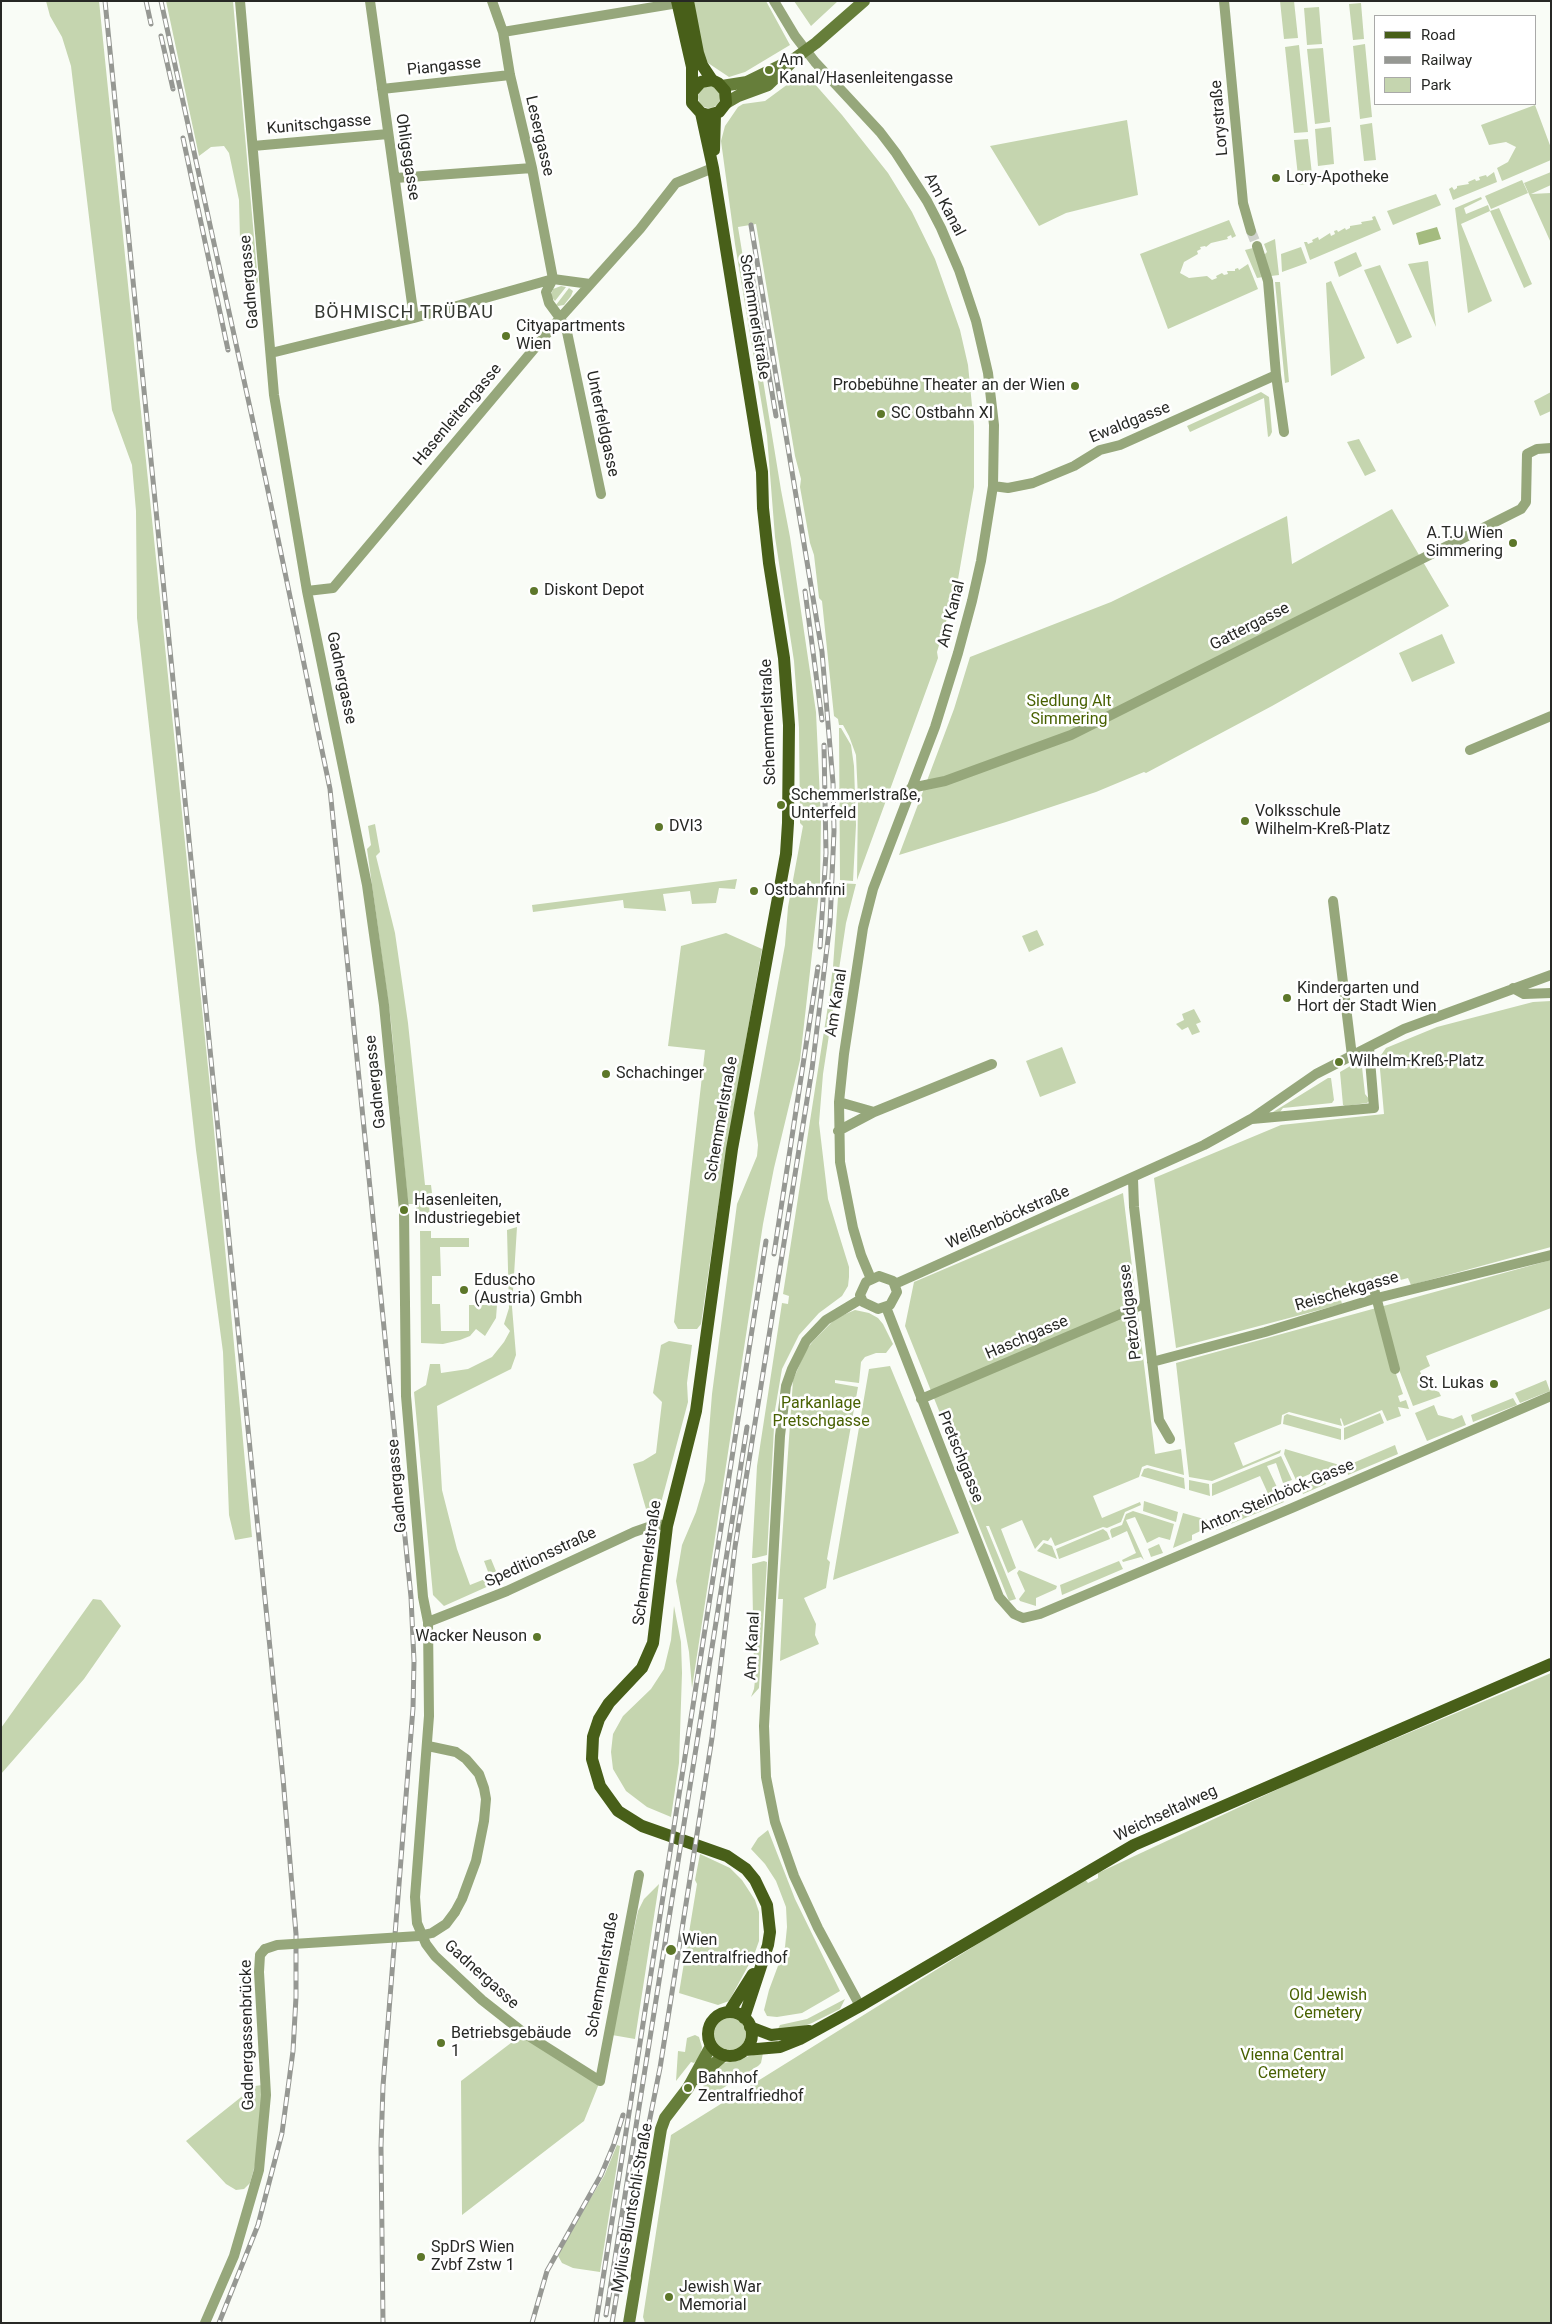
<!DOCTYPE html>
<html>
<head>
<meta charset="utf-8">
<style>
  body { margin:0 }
  #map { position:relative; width:1552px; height:2324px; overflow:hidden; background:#f9fcf6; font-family:Roboto,sans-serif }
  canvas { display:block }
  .frame { position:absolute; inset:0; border:2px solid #272825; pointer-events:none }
  .legend { position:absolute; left:1374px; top:15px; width:162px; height:90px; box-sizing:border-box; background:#fff; border:1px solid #a9a9a8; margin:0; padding:6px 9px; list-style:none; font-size:15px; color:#272825 }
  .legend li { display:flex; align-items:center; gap:10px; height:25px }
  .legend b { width:25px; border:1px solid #a9a9a8 }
</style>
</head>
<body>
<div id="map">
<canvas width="1552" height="2324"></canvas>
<div class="frame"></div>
<ul class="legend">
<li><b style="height:6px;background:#485f19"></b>Road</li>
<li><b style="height:6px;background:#969893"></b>Railway</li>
<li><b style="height:14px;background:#c5d5af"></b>Park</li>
</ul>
</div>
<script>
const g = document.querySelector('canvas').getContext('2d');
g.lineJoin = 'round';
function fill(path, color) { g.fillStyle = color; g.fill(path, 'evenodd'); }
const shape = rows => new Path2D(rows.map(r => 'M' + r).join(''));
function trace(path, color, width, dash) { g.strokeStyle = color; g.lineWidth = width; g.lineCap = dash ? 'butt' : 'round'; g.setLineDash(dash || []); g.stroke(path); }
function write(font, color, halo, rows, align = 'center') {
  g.font = font + ' Roboto,sans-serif'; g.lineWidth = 5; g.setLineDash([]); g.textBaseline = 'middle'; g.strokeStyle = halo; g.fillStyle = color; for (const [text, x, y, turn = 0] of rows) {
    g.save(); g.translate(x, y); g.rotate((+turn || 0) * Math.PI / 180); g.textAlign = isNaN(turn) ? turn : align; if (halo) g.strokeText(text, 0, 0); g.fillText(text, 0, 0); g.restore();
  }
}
fill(shape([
  [46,1,99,1,209,1077,252,1537,235,1540,229,1515,223,1352,196,1150,137,618,136,511,132,465,112,410,71,66,62,37,50,16],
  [166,1,233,1,258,282,253,286,250,283,240,240,239,200,229,153,224,146,211,147,199,156],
  [692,1,766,1,790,45,745,72,729,77,705,61],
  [794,1,838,1,811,26],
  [1280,1,1294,1,1298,38,1284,39],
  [1361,3,1364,39,1353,40,1349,4],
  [1319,7,1322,44,1307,45,1304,8],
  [1365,44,1372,117,1360,119,1353,46],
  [1299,45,1308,132,1294,133,1285,47],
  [1323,48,1330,122,1315,124,1307,49],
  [803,73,806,74,842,115,888,173,912,212,935,259,960,330,968,365,974,426,974,487,957,585,937,652,938,658,857,880,858,798,856,755,849,736,843,725,839,725,838,719,834,716,822,601,819,598,814,555,810,543,800,487,801,479,795,456,756,224,738,227,781,490,790,537,816,712,821,821,820,883,800,1060,774,1168,763,1224,692,1688,689,1652,676,1581,682,1545,696,1512,705,1481,712,1394,737,1204,757,1156,758,1145,754,1113,785,945,788,907,803,826,800,823,799,728,794,661,775,537,767,436,735,244,721,141,725,126,738,107,743,104,765,101],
  '698 97a11 11 0 1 1 22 0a11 11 0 1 1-22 0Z',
  [1535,105,1551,148,1551,160,1502,181,1497,168,1508,162,1516,147,1506,142,1489,145,1481,125],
  [1127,120,1138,195,1066,213,1039,226,990,146],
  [1372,123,1376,160,1364,161,1360,125],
  [1331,127,1334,164,1318,166,1315,129],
  [1308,139,1313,183,1299,185,1294,140],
  [1494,172,1497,182,1453,200,1449,189,1452,187,1454,190,1457,188,1457,186,1469,184,1468,182,1475,179,1476,181,1480,180,1479,177,1486,175,1487,177],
  [1551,172,1551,185,1531,194,1551,193,1551,243,1524,183],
  [1522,180,1528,193,1491,209,1485,196],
  [1436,194,1441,205,1393,225,1387,211],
  [1481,197,1482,199,1464,208,1466,214,1488,205,1490,211,1499,208,1532,284,1524,288,1490,211,1461,224,1492,301,1468,313,1455,208],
  [1375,216,1381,230,1310,260,1304,242,1307,242,1308,244,1313,242,1312,240,1318,237,1319,240,1330,233,1331,236,1335,234,1334,231,1337,230,1338,232,1345,228,1346,230,1350,228,1350,226,1362,224,1361,222,1373,220,1372,217],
  [1229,220,1236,236,1232,238,1231,235,1227,237,1228,239,1211,243,1206,247,1205,246,1200,247,1201,249,1197,251,1198,254,1184,262,1180,273,1189,278,1207,276,1212,280,1217,278,1216,276,1222,273,1224,275,1228,274,1227,271,1235,271,1235,269,1238,268,1239,270,1248,264,1258,289,1168,329,1140,254],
  [1275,239,1279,275,1271,276,1264,255,1267,252,1264,244],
  [1301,247,1307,263,1282,272,1281,254],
  [1253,248,1263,277,1257,278,1245,250],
  [1356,252,1362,266,1339,277,1334,262],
  [1428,261,1436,327,1408,264],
  [1380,265,1412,337,1397,344,1364,270],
  [1331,281,1365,358,1331,376,1326,283],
  [1275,282,1280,282,1289,382,1285,383],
  [561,286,566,287,555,301,551,296,552,292,553,289],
  [569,288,573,291,571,296,564,305,558,306,556,305],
  [1261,392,1269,397,1272,432,1270,436,1268,437,1264,398,1190,432,1187,426],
  [1551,392,1551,411,1540,416,1534,401],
  [1359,439,1376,471,1365,476,1347,442],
  [1392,509,1449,606,1272,706,1146,773,1144,772,1096,792,1006,822,899,855,954,709,970,657,1111,602,1287,516,1292,564],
  [1442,634,1455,663,1412,682,1399,653],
  [839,728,841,728,851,745,854,766,856,825,853,881,840,880],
  [375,824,380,852,376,856,395,933,408,1023,425,1185,431,1185,432,1193,428,1194,430,1217,422,1219,413,1219,413,1214,416,1214,416,1204,408,1204,391,1022,367,849,371,845,368,826],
  [737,879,735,889,719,888,716,903,692,904,690,891,663,894,666,911,624,908,623,900,533,912,532,905],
  [839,883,856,884,846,923,835,996,823,1074,819,1123,828,1199,849,1267,849,1277,848,1286,842,1296,819,1313,799,1335,782,1369,775,1410,767,1555,755,1558,752,1558,757,1466,782,1303,788,1304,789,1296,783,1294,827,1012,833,967],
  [1037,930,1044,945,1029,952,1022,936],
  [726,933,762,949,724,1165,701,1324,697,1329,678,1329,674,1322,705,1050,668,1046,681,946],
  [1551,1001,1551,1247,1411,1285,1408,1278,1340,1296,1342,1304,1176,1348,1154,1178,1281,1125,1384,1114,1379,1058,1386,1048,1437,1027,1533,1002],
  [1194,1009,1201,1022,1196,1024,1200,1032,1192,1035,1188,1027,1182,1030,1176,1024,1184,1020,1182,1014],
  [1062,1047,1076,1083,1040,1097,1026,1061],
  [1364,1058,1365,1062,1362,1067,1365,1094,1370,1100,1367,1103,1345,1106,1343,1105,1340,1072],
  [1328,1078,1331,1078,1334,1100,1332,1103,1283,1108,1280,1112,1273,1112],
  [1123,1193,1155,1454,1181,1449,1184,1475,1147,1465,1142,1467,1139,1477,1093,1496,1102,1518,1140,1502,1141,1505,1125,1512,1121,1522,1107,1528,1103,1527,1055,1546,1051,1537,1048,1541,1043,1540,1035,1549,1022,1520,1001,1529,1016,1568,1008,1573,989,1526,986,1526,1016,1599,1009,1601,969,1501,974,1498,905,1326,914,1282],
  [517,1227,512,1307,516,1355,511,1369,437,1406,442,1490,457,1549,470,1585,490,1577,484,1561,491,1559,500,1581,444,1606,433,1595,414,1392,426,1385,430,1364,440,1364,441,1373,468,1369,492,1357,504,1342,510,1331,504,1324,509,1308,507,1230],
  [420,1231,431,1231,431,1238,469,1238,469,1247,440,1247,441,1276,432,1276,432,1304,440,1304,441,1331,469,1331,469,1305,497,1305,496,1318,485,1336,476,1329,470,1336,460,1340,443,1344,421,1343],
  [1551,1260,1551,1308,1426,1356,1430,1366,1420,1371,1426,1387,1439,1392,1441,1396,1413,1406,1398,1367,1394,1368,1403,1394,1398,1396,1400,1402,1406,1400,1409,1409,1398,1407,1401,1416,1387,1421,1382,1410,1344,1426,1341,1418,1340,1419,1342,1426,1289,1412,1282,1415,1281,1424,1234,1443,1243,1466,1281,1450,1280,1453,1212,1481,1189,1477,1176,1363],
  [855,1310,869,1313,878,1318,883,1324,893,1344,886,1353,876,1353,865,1357,861,1362,859,1383,835,1380,835,1383,858,1387,827,1559,830,1562,826,1588,804,1598,816,1624,815,1635,819,1644,780,1661,783,1599,778,1599,793,1380,806,1350,814,1340,836,1318],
  [669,1341,692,1345,687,1383,688,1402,661,1503,657,1510,646,1509,633,1464,643,1461,656,1453,662,1402,653,1393,661,1345],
  [890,1366,959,1533,833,1580,869,1369],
  [1546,1380,1550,1391,1520,1403,1515,1393],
  [1513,1398,1517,1405,1473,1422,1471,1415],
  [1434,1405,1438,1415,1453,1419,1462,1415,1466,1425,1427,1441,1415,1413],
  [1380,1413,1384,1423,1344,1440,1344,1428],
  [1287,1414,1341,1429,1341,1440,1283,1424,1284,1416],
  [1395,1445,1398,1454,1348,1475,1346,1466],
  [1285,1449,1343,1466,1342,1469,1325,1480,1326,1484,1303,1494,1300,1485,1313,1479,1310,1474,1296,1480,1284,1454],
  [1281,1456,1292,1480,1283,1483,1276,1463,1267,1466,1284,1502,1216,1530,1214,1521,1270,1498,1260,1476,1212,1496,1212,1484],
  [1148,1468,1184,1478,1185,1489,1141,1476,1144,1469],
  [1189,1480,1209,1484,1210,1496,1189,1490],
  [1144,1501,1178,1512,1176,1522,1143,1511],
  [1133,1511,1174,1524,1170,1540,1159,1537,1147,1543,1135,1517,1126,1520,1144,1560,1141,1557,1123,1562,1122,1560,1136,1553,1127,1531,1112,1538,1110,1531,1111,1529,1122,1525,1126,1514],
  [1183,1513,1211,1521,1211,1526,1192,1535,1192,1540,1173,1548],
  [1103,1529,1107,1532,1110,1539,1059,1559,1056,1549],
  [1044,1543,1052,1546,1057,1559,1037,1551],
  [1159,1544,1163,1553,1151,1557,1148,1549],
  [764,1561,767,1562,759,1688,751,1697,754,1689,756,1671,754,1670,752,1564],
  [1119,1561,1123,1569,1062,1595,1060,1585],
  [1019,1570,1057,1586,1056,1589,1036,1598,1036,1606,1020,1601,1019,1599,1025,1591,1017,1573],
  [93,1599,101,1600,121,1626,84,1679,1,1774,1,1728],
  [674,1606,681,1642,682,1673,679,1763,671,1817,647,1807,626,1791,613,1769,611,1752,613,1734,623,1716,651,1689,664,1669,671,1640],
  [1551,1673,1551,2323,645,2323,643,2317,671,2135,1045,1902,1085,1879,1088,1883,1098,1878,1098,1873,1304,1777],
  [768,1830,795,1899,840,1991,802,2013,777,2017,767,2016,764,2010,769,1990,785,1947,787,1927,786,1907,776,1881,765,1864,751,1849,758,1838],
  [700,1854,730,1868,742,1880,755,1900,759,1912,759,1941,754,1955,729,2001,718,2005,679,1993,697,1884,695,1880],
  [659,1884,635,2039,612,2035,638,1911,644,1899],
  [845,1999,840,2009,812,2023,802,2027,777,2031,780,2025,807,2019],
  '712 2034a17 17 0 1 1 34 0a17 17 0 1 1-34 0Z',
  [524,2033,600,2081,584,2121,462,2215,461,2081],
  [695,2035,699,2037,702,2047,700,2057,694,2063,691,2062,676,2081,678,2051,685,2052,687,2038],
  [763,2053,761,2063,758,2066,704,2100,698,2099,705,2088,703,2086,708,2076,722,2063,737,2061,749,2056],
  [262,2085,258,2154,250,2183,244,2189,236,2190,226,2184,186,2141,255,2086],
  [617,2145,620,2146,600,2272,573,2268,562,2263,557,2254,604,2176]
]), '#c5d5af');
fill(shape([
  [1437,227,1441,239,1419,245,1416,233]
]), '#a4bb7f');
trace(shape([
  [1251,231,1257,246]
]), '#cfd2cc', 10, [10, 5]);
trace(shape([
  [240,1,274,395,307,591,367,885,384,1005,404,1210,406,1396,423,1597,428,1622,429,1716,415,1897,417,1923,426,1944,435,1956,482,2000,524,2033,600,2081,639,1875],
  [370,1,414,318],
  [492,1,503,32,510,75,532,168,553,279],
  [774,1,795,36,815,62,880,132,896,153,927,201,941,228,959,270,976,321,988,373,994,425,993,486,981,561,972,601,958,653,935,727,873,889,863,928,844,1054,839,1102,840,1162,853,1228,861,1255,871,1279],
  [1224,1,1243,203,1251,231],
  [503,32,684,2],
  [382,89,510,75],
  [253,146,388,134],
  [396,178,532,168],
  [1257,246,1268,281,1276,375,1284,432],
  [553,279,546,292,549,303,560,318,567,332,601,494],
  [271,353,414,318,553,279,590,284],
  [993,486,1008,488,1033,483,1074,466,1100,450,1120,445,1276,375],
  [307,591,333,588,560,318,640,229,676,183,713,168],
  [1470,750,1551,716],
  [911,788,945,781,1071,735,1521,509,1526,502,1527,454,1537,449,1551,448],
  [1333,901,1352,1056],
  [1513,988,1524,994,1551,993],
  [839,1102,874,1112],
  [1252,1119,1374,1108,1369,1048],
  [838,1131,874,1112,992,1064],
  [1133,1179,1134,1207,1159,1420,1170,1439],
  [879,1276,893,1281,897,1292,890,1305,878,1309,863,1302,860,1295,866,1282,879,1276],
  [895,1284,1204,1145,1251,1119,1316,1074,1404,1029,1551,975],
  [1373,1285,1395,1369],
  [886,1307,999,1597,1014,1614,1023,1618,1040,1614,1292,1508,1551,1396],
  [1152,1362,1265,1332,1377,1298,1551,1255],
  [921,1399,1144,1304],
  [428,1622,507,1591,634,1532,657,1524,667,1526],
  [428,1746,456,1752,466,1759,479,1774,484,1788,486,1799,484,1821,476,1861,462,1899,455,1912],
  [860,2006,818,1928,794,1876,775,1822,766,1777,764,1726,780,1436,786,1386,792,1369,806,1341,826,1320,861,1299],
  [205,2323,234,2256,259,2170,266,2095,259,1972,260,1955,265,1949]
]), '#96a77b', 10);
trace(shape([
  [722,86,747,82,794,59,816,43,864,1],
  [726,103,738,96,768,85,793,61],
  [697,2079,724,2055],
  [629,2323,661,2129,665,2118,688,2088,711,2046]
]), '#667e3a', 12);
trace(shape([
  [677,1,692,67,692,103,701,113,708,115,719,112,726,103,725,91,718,83,712,80,701,82,693,91],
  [688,1,698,53,702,65,712,80],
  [701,113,713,168,762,472,763,508,769,563,784,658,789,725,788,823,786,854,732,1149,696,1411,667,1526,653,1643,642,1668,609,1703,599,1719,593,1737,592,1759,600,1786,618,1811,642,1826,727,1856,746,1869,755,1880,767,1905,770,1932,768,1945,744,2018],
  [714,150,715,114],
  [729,2012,753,1974],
  '708 2034a22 22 0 1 1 44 0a22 22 0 1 1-44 0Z',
  [750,2027,771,2035,809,2031],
  [745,2050,780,2047,800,2039,860,2006,1134,1845,1551,1664]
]), '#485f19', 12);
const rail = shape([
  [105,1,283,1778,296,1934,296,1997,293,2051,282,2133,258,2225,219,2323],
  [146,1,151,24],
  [161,1,266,481,330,789,411,1597,414,1661,413,1708,383,2086,381,2147,383,2323],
  [161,36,173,89],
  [183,138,228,350],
  [749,258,776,416],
  [805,591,822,720],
  [820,947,826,853,824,745],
  [774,1254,818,967],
  [606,2315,747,1427],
  [532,2323,547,2271,601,2175,614,2144,623,2115],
  [596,2323,766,1241],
  [612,2323,627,2233,660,2068,692,1866,712,1738,735,1547,812,1069,830,923,834,831,833,783,822,652,751,225]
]);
trace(rail, '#969893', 5);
trace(rail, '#fff', 3, [9]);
trace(shape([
  [265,1949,277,1945,419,1936,432,1933,446,1924,455,1912]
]), '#96a77b', 10);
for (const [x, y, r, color] of [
  [769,70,5,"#5d772a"],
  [1276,178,5,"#5d772a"],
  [506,336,5,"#5d772a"],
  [1075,386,5,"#5d772a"],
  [881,414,5,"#5d772a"],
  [1513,543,5,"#5d772a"],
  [534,591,5,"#5d772a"],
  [781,805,5,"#5d772a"],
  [1245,821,5,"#5d772a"],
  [659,827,5,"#5d772a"],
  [754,891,5,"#5d772a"],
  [1287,998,5,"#5d772a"],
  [1339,1062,5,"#5d772a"],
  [606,1074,5,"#5d772a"],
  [404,1210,5,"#5d772a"],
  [464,1290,5,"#5d772a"],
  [1494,1384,5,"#5d772a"],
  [537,1637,5,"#5d772a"],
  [671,1950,6,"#5d772a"],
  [441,2043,5,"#5d772a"],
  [688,2088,5,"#5d772a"],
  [421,2257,5,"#5d772a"],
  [669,2297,5,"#5d772a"]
]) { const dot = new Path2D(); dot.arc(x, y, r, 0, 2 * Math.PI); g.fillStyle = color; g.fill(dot); trace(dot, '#fff', 2); }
write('16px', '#272825', '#fff', [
  ["Am",779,61],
  ["Kanal/Hasenleitengasse",779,79],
  ["Lory-Apotheke",1286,178],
  ["Cityapartments",516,327],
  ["Wien",516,345],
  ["Probebühne Theater an der Wien",1065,386,"right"],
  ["SC Ostbahn XI",891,414],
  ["A.T.U Wien",1503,534,"right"],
  ["Simmering",1503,552,"right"],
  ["Diskont Depot",544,591],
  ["Schemmerlstraße,",791,796],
  ["Unterfeld",791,814],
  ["Volksschule",1255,812],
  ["Wilhelm-Kreß-Platz",1255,830],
  ["DVI3",669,827],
  ["Ostbahnfini",764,891],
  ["Kindergarten und",1297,989],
  ["Hort der Stadt Wien",1297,1007],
  ["Wilhelm-Kreß-Platz",1349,1062],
  ["Schachinger",616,1074],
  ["Hasenleiten,",414,1201],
  ["Industriegebiet",414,1219],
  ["Eduscho",474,1281],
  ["(Austria) Gmbh",474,1299],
  ["St. Lukas",1484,1384,"right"],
  ["Wacker Neuson",527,1637,"right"],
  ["Wien",682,1941],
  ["Zentralfriedhof",682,1959],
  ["Betriebsgebäude",451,2034],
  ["1",451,2052],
  ["Bahnhof",698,2079],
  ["Zentralfriedhof",698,2097],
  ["SpDrS Wien",431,2248],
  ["Zvbf Zstw 1",431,2266],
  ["Jewish War",679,2288],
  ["Memorial",679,2306]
], 'left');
write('16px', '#272825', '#fff', [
  ["Piangasse",444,67,-6],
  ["Lorystraße",1220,118,-95],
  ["Kunitschgasse",319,125,-5],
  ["Lesergasse",539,136,77],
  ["Ohligsgasse",407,157,81],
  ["Am Kanal",944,205,62],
  ["Gadnergasse",250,282,-95],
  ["Schemmerlstraße",754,317,81],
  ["Hasenleitengasse",458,415,-50],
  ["Ewaldgasse",1130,423,-22],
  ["Unterfeldgasse",602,424,78],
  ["Am Kanal",952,614,-76],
  ["Gattergasse",1250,627,-27],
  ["Gadnergasse",341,678,78],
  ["Schemmerlstraße",769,722,-92],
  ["Am Kanal",837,1003,-81],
  ["Gadnergasse",376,1082,-96],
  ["Schemmerlstraße",722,1119,-80],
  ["Weißenböckstraße",1008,1218,-24],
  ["Reischekgasse",1347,1292,-16],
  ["Petzoldgasse",1131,1312,-97],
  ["Haschgasse",1027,1338,-23],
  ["Pretschgasse",960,1457,68],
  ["Gadnergasse",398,1486,-95],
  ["Anton-Steinböck-Gasse",1277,1497,-23],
  ["Speditionsstraße",541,1558,-25],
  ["Schemmerlstraße",648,1563,-82],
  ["Am Kanal",753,1646,-87],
  ["Weichseltalweg",1166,1814,-25],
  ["Gadnergasse",481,1975,42],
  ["Schemmerlstraße",603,1975,-80],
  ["Gadnergassenbrücke",248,2035,-91],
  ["Mylius-Bluntschli-Straße",633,2208,-80]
]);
write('16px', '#486102', '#fff', [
  ["Siedlung Alt",1069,702],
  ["Simmering",1069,720],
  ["Parkanlage",821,1404],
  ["Pretschgasse",821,1422],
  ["Old Jewish",1328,1996],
  ["Cemetery",1328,2014],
  ["Vienna Central",1292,2056],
  ["Cemetery",1292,2074]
]);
g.letterSpacing = '1px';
write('18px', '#363933', '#fff', [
  ["BÖHMISCH TRÜBAU",404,313]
]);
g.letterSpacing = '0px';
</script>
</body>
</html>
